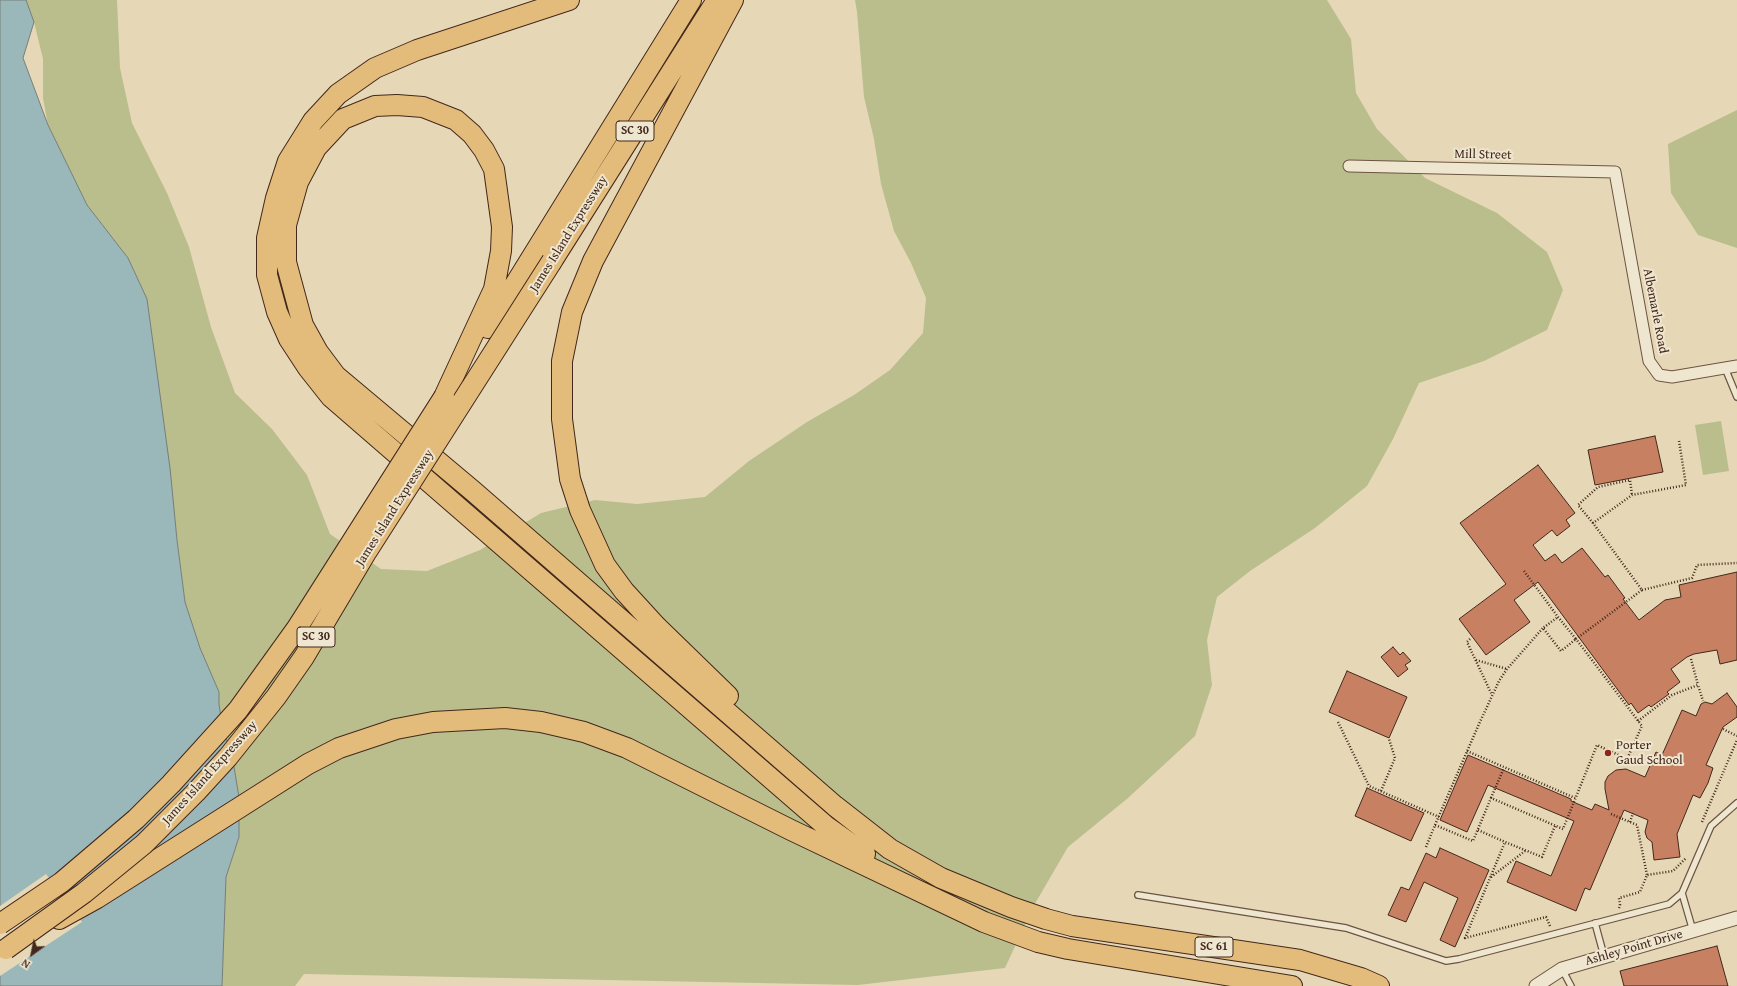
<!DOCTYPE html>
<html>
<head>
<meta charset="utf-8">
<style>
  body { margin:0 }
  #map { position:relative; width:1737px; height:986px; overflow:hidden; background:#e6d8b7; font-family:"Gentium Book Plus",serif }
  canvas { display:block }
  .north { position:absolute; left:12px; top:934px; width:40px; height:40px; -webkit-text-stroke:3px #efe6d0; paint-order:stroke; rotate:213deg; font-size:11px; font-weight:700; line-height:16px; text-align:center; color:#43281b }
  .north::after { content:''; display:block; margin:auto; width:14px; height:18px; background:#43281b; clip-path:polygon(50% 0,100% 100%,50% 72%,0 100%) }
</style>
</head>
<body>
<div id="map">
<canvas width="1737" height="986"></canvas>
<div class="north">N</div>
</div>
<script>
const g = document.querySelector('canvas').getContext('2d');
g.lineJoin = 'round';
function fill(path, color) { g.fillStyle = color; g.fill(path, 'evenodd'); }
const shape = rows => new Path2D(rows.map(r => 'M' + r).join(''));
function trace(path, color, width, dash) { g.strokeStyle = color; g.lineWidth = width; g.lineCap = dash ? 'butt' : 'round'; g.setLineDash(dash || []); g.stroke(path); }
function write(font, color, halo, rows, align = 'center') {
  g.font = font + ' "Gentium Book Plus",serif'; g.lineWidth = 4; g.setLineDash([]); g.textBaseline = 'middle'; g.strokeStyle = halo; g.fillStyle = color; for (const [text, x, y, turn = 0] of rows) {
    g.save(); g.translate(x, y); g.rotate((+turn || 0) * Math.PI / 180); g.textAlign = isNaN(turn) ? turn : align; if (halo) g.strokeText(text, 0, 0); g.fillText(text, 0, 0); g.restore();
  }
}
fill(shape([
  [26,0,117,0,120,68,132,123,167,193,189,247,211,327,235,393,272,429,307,475,330,534,381,569,427,571,480,550,541,513,595,500,637,504,705,497,749,461,807,422,854,395,890,370,923,333,926,298,911,263,894,231,881,184,874,139,864,97,857,12,855,0,1327,0,1351,39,1356,93,1377,129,1425,178,1497,213,1547,252,1563,290,1547,330,1484,361,1419,383,1393,439,1367,486,1315,528,1250,571,1217,597,1207,640,1212,685,1195,736,1128,798,1068,847,1033,907,1005,968,858,985,304,974,295,986,222,986,226,877,239,837,219,704,219,692,200,649,185,602,147,299,128,258,87,205,48,125,43,98,43,59,34,22],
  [1737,110,1737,248,1698,235,1671,193,1668,144],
  [1721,421,1729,471,1703,475,1695,425]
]), '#b9be8c');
const water = shape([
  [0,0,26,0,34,22,23,58,48,125,87,205,128,258,147,299,170,468,177,540,185,602,200,648,219,692,219,704,222,725,233,761,239,797,239,837,226,877,222,986,0,986,0,0]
]);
fill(water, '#9ab7b9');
trace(water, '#777e7a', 1);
fill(shape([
  [46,874,82,922,0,976,0,906]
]), '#e6d8b7');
const building = shape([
  [1655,436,1663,472,1595,485,1588,450,1655,436],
  [1538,465,1575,513,1566,520,1570,526,1557,536,1552,530,1533,545,1545,561,1555,554,1562,563,1582,548,1605,577,1608,575,1625,598,1623,599,1639,620,1665,600,1681,597,1679,585,1737,572,1737,660,1720,664,1717,650,1694,654,1687,657,1671,669,1680,682,1667,692,1669,694,1651,707,1649,705,1638,713,1631,703,1629,705,1538,582,1514,600,1530,622,1486,655,1459,619,1506,584,1460,523,1538,465],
  [1393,647,1400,655,1403,652,1411,661,1405,665,1408,669,1398,677,1381,657,1393,647],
  [1347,671,1407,697,1389,738,1329,712,1347,671],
  [1727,693,1737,707,1737,717,1723,727,1706,765,1713,768,1708,783,1700,798,1693,795,1677,834,1680,857,1654,860,1652,842,1647,838,1645,832,1648,820,1624,810,1590,890,1585,888,1576,911,1507,882,1516,861,1551,876,1574,821,1488,785,1467,832,1440,820,1468,755,1571,799,1571,801,1592,810,1595,804,1609,810,1605,789,1605,782,1608,776,1616,770,1626,769,1645,777,1656,752,1662,755,1682,710,1696,716,1701,704,1705,702,1712,704,1727,693],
  [1367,788,1424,813,1411,841,1355,816,1367,788],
  [1440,848,1489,870,1455,947,1440,940,1458,898,1424,882,1406,922,1388,915,1401,887,1409,890,1426,853,1436,858,1440,848],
  [1717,946,1728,986,1624,986,1620,971,1717,946]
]);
fill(building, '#c78062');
trace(building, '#43281b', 1);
const service = shape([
  [1725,368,1737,397],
  [1682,893,1693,931],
  [1138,895,1346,928,1446,961,1459,959,1669,904,1682,893,1711,826,1737,803],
  [1595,923,1604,956],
  [1562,969,1571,986]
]);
const minor = shape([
  [1349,166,1615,172,1649,361,1659,375,1672,377,1737,366]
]);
const tertiary = shape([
  [1536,986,1562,969,1737,918]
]);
const motorway = shape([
  [569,0,417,50,375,68,338,94,313,121,288,161,276,198,267,238,267,275,277,312,289,339,308,368,331,397,827,827,865,854],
  [552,261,717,0],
  [488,328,691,0],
  [444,397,494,289,501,251,502,227,494,169,484,150,472,134,456,120,423,107,397,105,375,106,343,119,316,148,298,182,286,225,286,262,303,325,318,352,336,376,473,491,835,806,890,849,941,878,1011,907,1046,919,1072,926,1300,960,1361,978,1379,986],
  [728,696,656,626,624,591,605,565,580,510,570,479,562,419,562,361,572,312,593,261,733,0],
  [59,919,97,898,308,764,339,748,396,729,433,722,505,718,541,722,584,732,627,748,791,830,984,922,1038,942,1068,949,1292,986]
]);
trace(service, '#6c5442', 8);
trace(minor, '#6c5442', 13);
trace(tertiary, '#6c5442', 15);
trace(motorway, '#43281b', 22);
trace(shape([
  [1593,523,1578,505,1598,487,1630,480,1632,495],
  [1524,571,1558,617,1576,639,1561,651,1543,628,1558,617],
  [1642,590,1692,578,1697,565,1737,563],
  [1470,639,1467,642,1492,695],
  [1691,659,1698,685],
  [1476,660,1507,669],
  [1638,721,1672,695,1698,685,1703,701],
  [1338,722,1369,786,1439,817],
  [1723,729,1737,736],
  [1467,751,1575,798],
  [1381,791,1395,758,1389,739],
  [1491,798,1504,768],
  [1611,814,1637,825,1647,875],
  [1630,822,1633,813],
  [1702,822,1737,740],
  [1435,825,1479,724,1499,681,1507,669,1543,628],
  [1478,830,1505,842],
  [1426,847,1435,825,1473,841,1491,798,1563,829,1597,745,1627,759,1642,726,1576,639,1642,590,1593,523,1632,495,1686,485,1679,441],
  [1491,877,1525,851],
  [1619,908,1620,905,1619,898,1640,892,1647,875,1673,871,1686,858],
  [1550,926,1546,917,1465,938,1505,842,1542,857,1555,826]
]), '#43281b', 2.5, [1, 2]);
trace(service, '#efe6d0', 5.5);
trace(minor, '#efe6d0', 11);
trace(tertiary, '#efe6d0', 13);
trace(motorway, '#e3bc7c', 20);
const motorwayBridge = shape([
  [0,924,62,882,136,819,171,784,238,710,297,628,444,397],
  [6,949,84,893,144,844,196,792,228,757,276,697,304,657,367,551,552,261]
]);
trace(motorwayBridge, '#43281b', 22, []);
trace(motorwayBridge, '#e3bc7c', 20);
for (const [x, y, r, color] of [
  [1608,753,4,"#8f2418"]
]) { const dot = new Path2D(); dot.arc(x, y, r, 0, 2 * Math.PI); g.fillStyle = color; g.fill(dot); trace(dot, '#efe6d0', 1.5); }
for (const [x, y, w] of [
  [635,131,38],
  [316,637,38],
  [1214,947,38]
]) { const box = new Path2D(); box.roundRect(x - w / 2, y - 10, w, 20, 3); g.fillStyle = '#efe6d0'; g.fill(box); trace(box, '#43281b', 1); }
write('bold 12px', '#43281b', null, [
  ["SC 30",635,131],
  ["SC 30",316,637],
  ["SC 61",1214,947]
]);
write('13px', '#43281b', '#efe6d0', [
  ["Mill Street",1483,155,1],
  ["James Island Expressway",569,234,-58],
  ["Albemarle Road",1655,311,79],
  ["James Island Expressway",395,508,-58],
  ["James Island Expressway",210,773,-48],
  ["Ashley Point Drive",1634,948,-16]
]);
write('13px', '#43281b', '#efe6d0', [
  ["Porter",1616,746],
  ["Gaud School",1616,761]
], 'left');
</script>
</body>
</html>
